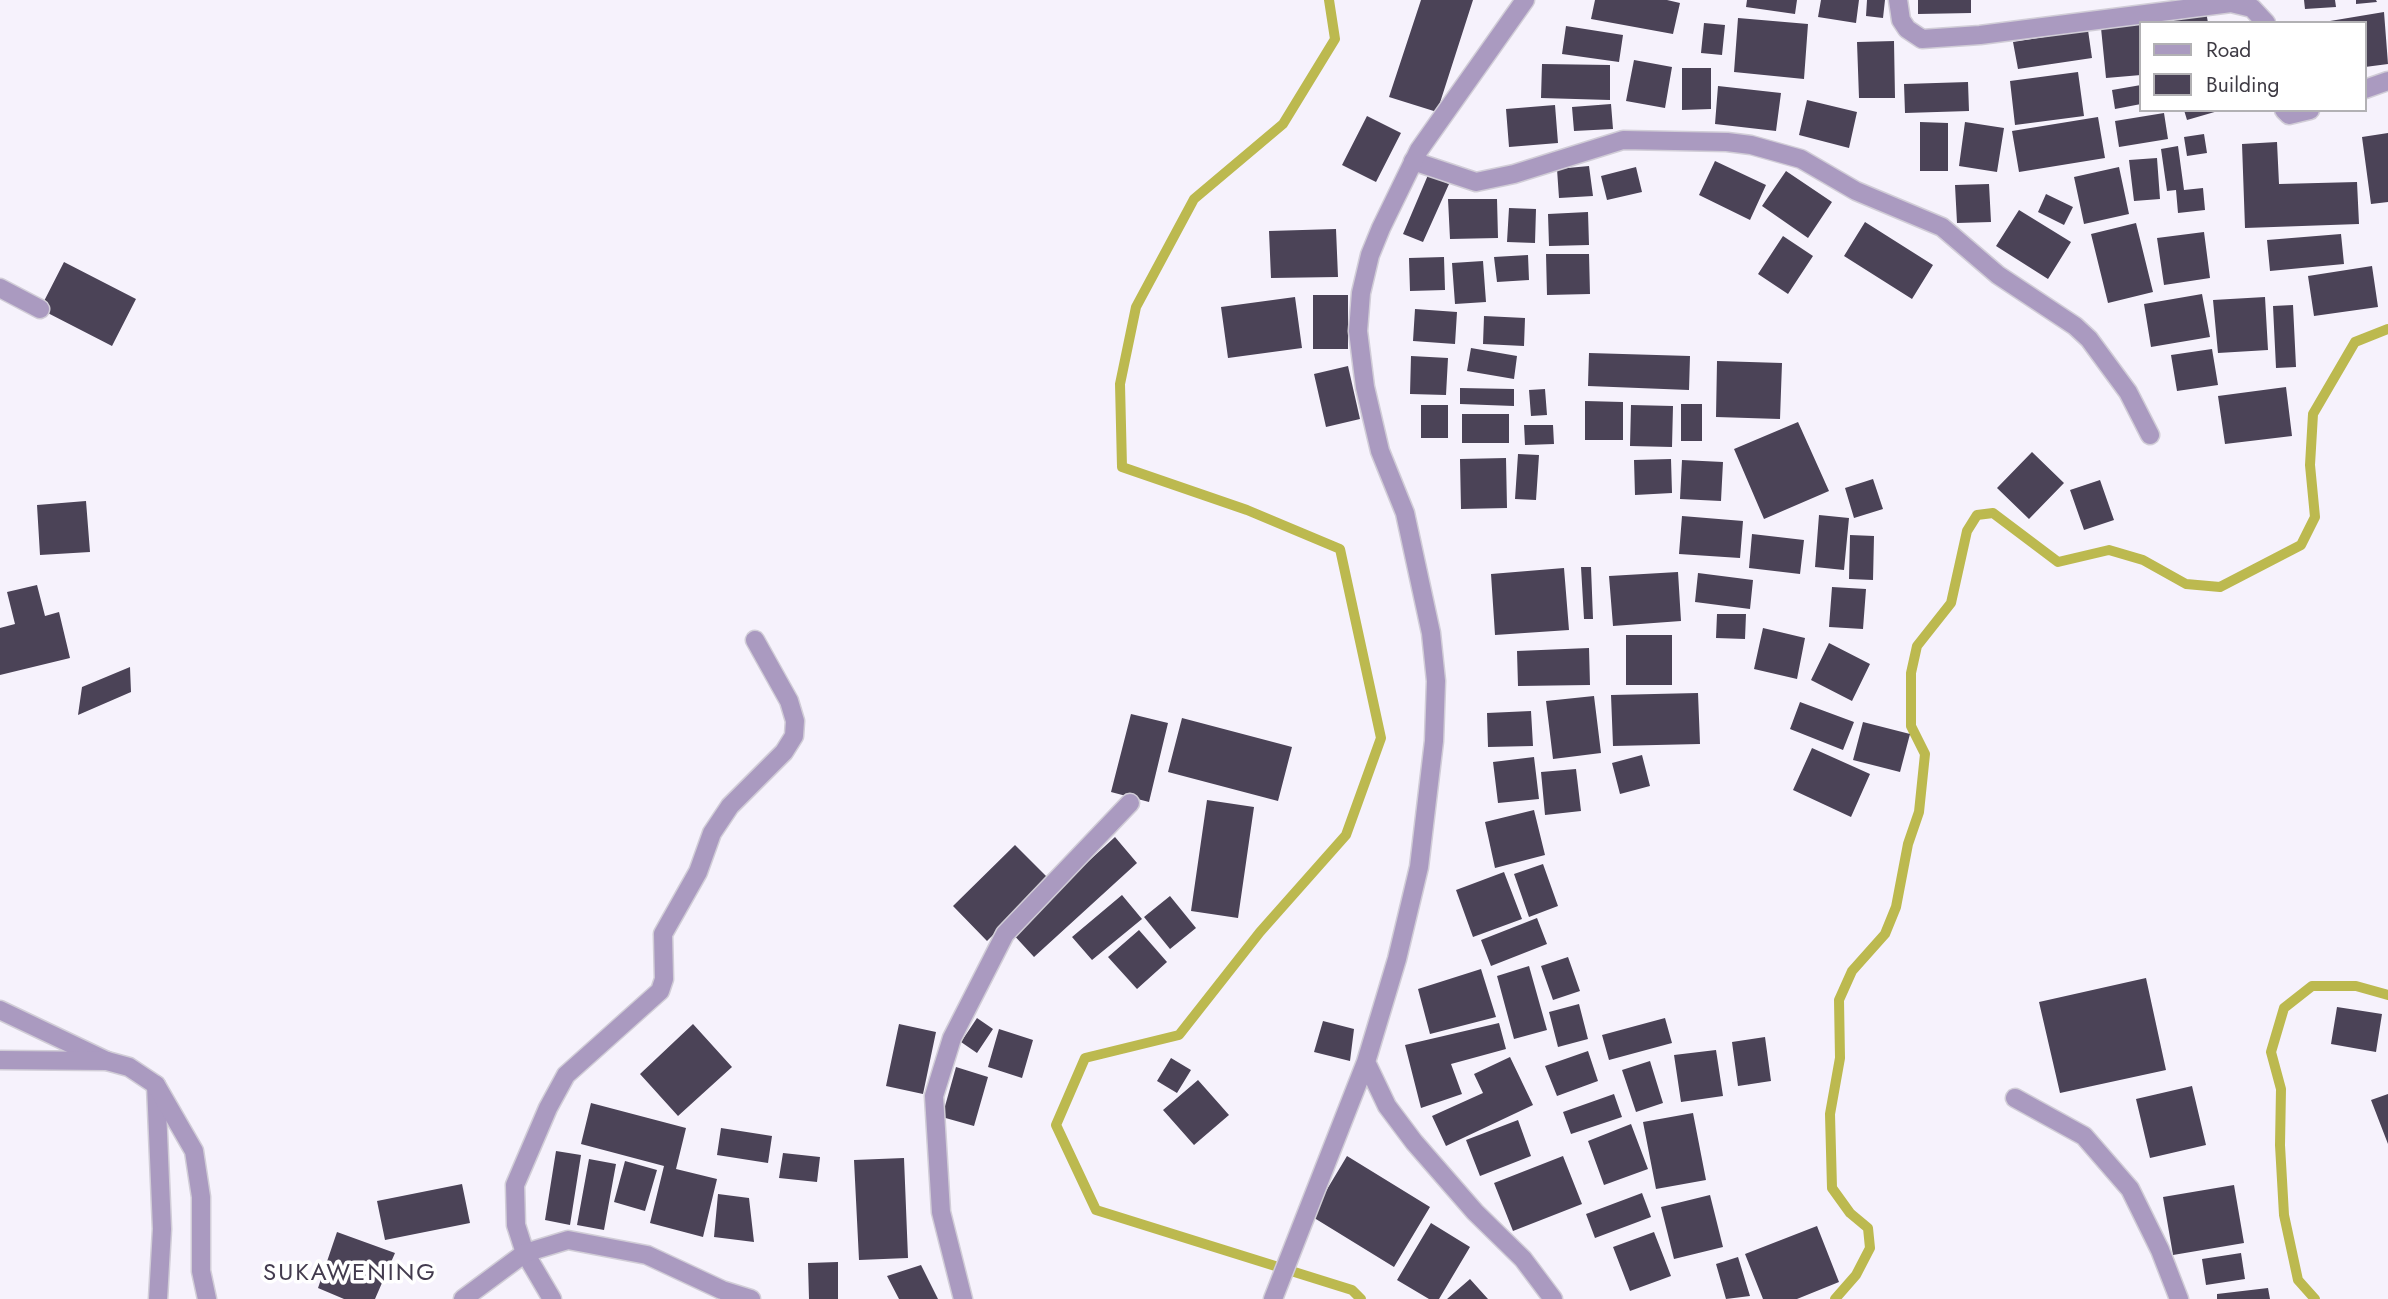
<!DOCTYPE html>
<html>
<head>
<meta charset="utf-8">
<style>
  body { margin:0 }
  #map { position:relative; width:2388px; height:1299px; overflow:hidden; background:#f6f2fc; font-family:Jost,sans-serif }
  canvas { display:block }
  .legend { position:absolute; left:2139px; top:21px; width:228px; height:91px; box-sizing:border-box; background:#fff; border:2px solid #b2b1b4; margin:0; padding:9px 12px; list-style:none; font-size:21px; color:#3e3b44 }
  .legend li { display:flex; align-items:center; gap:14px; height:35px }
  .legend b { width:35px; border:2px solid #b2b1b4 }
</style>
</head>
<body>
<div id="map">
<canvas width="2388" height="1299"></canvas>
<ul class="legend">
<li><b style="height:9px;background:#aa9ac0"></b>Road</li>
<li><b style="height:19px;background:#4b4357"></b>Building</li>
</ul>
</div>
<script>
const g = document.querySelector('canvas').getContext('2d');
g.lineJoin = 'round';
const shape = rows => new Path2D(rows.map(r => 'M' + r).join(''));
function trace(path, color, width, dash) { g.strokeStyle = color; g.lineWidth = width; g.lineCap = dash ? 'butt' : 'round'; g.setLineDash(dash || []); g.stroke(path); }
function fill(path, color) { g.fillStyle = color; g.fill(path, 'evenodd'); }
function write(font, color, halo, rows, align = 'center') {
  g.font = font + ' Jost,sans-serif'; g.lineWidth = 7; g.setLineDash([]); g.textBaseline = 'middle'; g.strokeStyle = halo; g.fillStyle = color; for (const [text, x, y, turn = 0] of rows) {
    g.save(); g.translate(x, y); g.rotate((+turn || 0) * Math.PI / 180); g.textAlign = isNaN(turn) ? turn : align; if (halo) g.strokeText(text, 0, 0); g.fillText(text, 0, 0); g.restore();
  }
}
trace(shape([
  [1329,0,1335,39,1283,124,1194,199,1136,307,1120,384,1122,467,1247,510,1340,549,1381,738,1346,835,1260,932,1179,1035,1085,1058,1056,1125,1096,1210,1352,1290,1361,1299],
  [1835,1299,1856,1275,1870,1248,1868,1228,1850,1213,1832,1188,1830,1114,1840,1058,1839,1000,1852,971,1885,934,1896,907,1908,844,1919,812,1925,754,1911,726,1911,673,1917,646,1951,603,1967,531,1977,515,1993,513,2058,562,2109,550,2143,560,2186,584,2220,587,2301,545,2315,517,2310,465,2313,414,2355,342,2388,329],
  [2315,1299,2298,1280,2284,1215,2280,1145,2281,1089,2271,1052,2284,1008,2312,986,2356,986,2388,995]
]), '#bcb94f', 10);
fill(shape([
  [1421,0,1473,0,1437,112,1389,97],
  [1595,0,1667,0,1680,3,1673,34,1591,19],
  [1747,0,1797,0,1795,14,1746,7],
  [1821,0,1859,0,1856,23,1818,17],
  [1867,0,1885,0,1883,18,1866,16],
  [1918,0,1971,0,1971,13,1918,14],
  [2304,0,2335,0,2336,7,2305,9],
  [2356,0,2376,0,2377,2,2356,4],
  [2206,11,2208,23,2169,23,2168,18],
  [2384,12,2388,64,2365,67,2365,23,2330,21],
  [1738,18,1808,24,1804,79,1734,72],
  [1704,23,1725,25,1722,55,1701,53],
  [2141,24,2141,75,2106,78,2101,28],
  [1566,26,1623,35,1619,62,1562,54],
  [2088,30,2092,58,2018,69,2013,42],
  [1894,41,1895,98,1859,98,1857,42],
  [1634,60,1672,67,1665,108,1626,101],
  [1542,64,1610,65,1610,100,1541,98],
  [1682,68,1711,68,1711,109,1682,110],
  [2078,72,2084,116,2015,125,2010,81],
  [1968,82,1969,111,1905,113,1904,84],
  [2141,85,2141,104,2115,109,2112,90],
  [1718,86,1781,93,1776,131,1715,124],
  [1807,100,1857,112,1849,148,1799,135],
  [1611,104,1613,129,1574,131,1572,107],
  [1555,105,1558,143,1509,147,1506,109],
  [2184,110,2218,110,2218,111,2187,120],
  [2164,113,2168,139,2119,147,2115,121],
  [1367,116,1401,133,1376,182,1342,165],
  [2098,117,2105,158,2019,172,2012,131],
  [1920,122,1948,123,1948,171,1920,171],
  [1965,122,2004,128,1997,172,1959,166],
  [2388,133,2388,202,2371,204,2362,137],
  [2204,134,2207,153,2187,156,2184,137],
  [2277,142,2279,184,2357,182,2359,224,2245,228,2242,144],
  [2178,146,2184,190,2203,188,2205,210,2178,213,2176,190,2167,191,2161,149],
  [2157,158,2160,199,2134,201,2129,160],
  [1715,161,1766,185,1750,220,1699,195],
  [1589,166,1593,196,1559,198,1557,169],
  [1636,167,1642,192,1607,200,1601,176],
  [2119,167,2129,214,2084,224,2074,177],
  [1786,171,1832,202,1808,238,1762,206],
  [1428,175,1449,184,1423,242,1403,234],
  [1989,184,1991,222,1957,223,1955,185],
  [2046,194,2073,207,2064,225,2038,212],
  [1448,199,1497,199,1498,238,1450,239],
  [1509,208,1536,209,1535,243,1507,242],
  [2019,210,2071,242,2048,279,1996,246],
  [1588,212,1589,245,1549,246,1548,214],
  [1865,222,1933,265,1912,299,1844,256],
  [2136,223,2153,292,2108,303,2091,234],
  [1336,229,1338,277,1271,278,1269,231],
  [2204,232,2210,278,2164,285,2157,238],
  [2341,234,2344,264,2270,271,2267,240],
  [1783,236,1813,256,1788,294,1758,274],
  [1546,254,1589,254,1590,294,1547,295],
  [1528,255,1529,280,1497,282,1494,257],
  [1444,257,1445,290,1410,291,1409,258],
  [1483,261,1486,302,1455,304,1452,263],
  [64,262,136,299,112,346,40,309],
  [2372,266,2378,307,2314,316,2308,276],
  [2202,294,2210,337,2151,347,2144,304],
  [1313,295,1348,295,1348,349,1313,349],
  [1295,297,1302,348,1228,358,1221,307],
  [2265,297,2268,350,2218,353,2213,300],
  [2293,305,2296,367,2276,368,2273,306],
  [1415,309,1457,312,1455,344,1413,341],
  [1484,316,1525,318,1524,346,1483,344],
  [1471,348,1517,356,1514,379,1467,371],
  [2212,349,2218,385,2177,391,2171,355],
  [1589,353,1690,356,1689,390,1588,386],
  [1411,356,1448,358,1446,395,1410,394],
  [1717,361,1782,363,1780,419,1716,417],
  [1348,366,1360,419,1326,427,1314,374],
  [2286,387,2292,436,2225,444,2218,396],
  [1460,388,1514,389,1514,406,1460,404],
  [1545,389,1547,415,1531,416,1529,390],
  [1585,401,1623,402,1623,440,1585,440],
  [1681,404,1702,404,1702,441,1681,441],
  [1421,405,1448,405,1448,438,1421,438],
  [1631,405,1673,406,1672,447,1630,446],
  [1462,414,1509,414,1509,443,1462,443],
  [1798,422,1829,491,1764,519,1734,449],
  [1524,425,1553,425,1554,444,1525,445],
  [2032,452,2064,483,2029,519,1997,488],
  [1518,454,1539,455,1536,500,1515,499],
  [1506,458,1507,508,1461,509,1460,459],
  [1671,459,1672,493,1635,495,1634,460],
  [1682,460,1723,462,1721,501,1680,499],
  [1873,479,1883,509,1854,518,1845,488],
  [2100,480,2114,520,2084,530,2070,490],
  [86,501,90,552,40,555,37,505],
  [1819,515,1849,518,1844,570,1815,567],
  [1682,516,1743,521,1740,558,1679,554],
  [1752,534,1804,540,1800,574,1749,568],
  [1850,535,1874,536,1873,580,1849,579],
  [1581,567,1591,567,1593,619,1584,619],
  [1564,568,1569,630,1495,635,1491,574],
  [1678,572,1681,621,1613,626,1609,576],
  [1698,573,1753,580,1750,609,1695,602],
  [37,585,45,616,59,612,70,658,0,675,0,628,15,624,7,592],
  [1832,587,1866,589,1863,629,1829,627],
  [1717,614,1746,614,1745,639,1716,638],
  [1763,628,1805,638,1797,679,1754,669],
  [1626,635,1672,635,1672,685,1626,685],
  [1829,643,1870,664,1852,701,1811,680],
  [1589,648,1590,685,1518,686,1517,651],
  [130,667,131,692,78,715,82,687],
  [1698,693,1700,744,1613,746,1611,695],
  [1594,696,1601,753,1553,759,1546,701],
  [1800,702,1854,722,1843,750,1790,729],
  [1531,711,1533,746,1488,747,1487,713],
  [1131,714,1168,723,1149,802,1111,792],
  [1182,718,1292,747,1278,801,1168,772],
  [1863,722,1910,734,1900,772,1853,760],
  [1812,748,1870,774,1851,817,1793,790],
  [1642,755,1650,786,1620,794,1612,763],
  [1534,757,1539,799,1498,803,1493,762],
  [1576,769,1581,811,1545,815,1541,772],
  [1207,800,1254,807,1238,918,1191,911],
  [1534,810,1545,855,1495,868,1485,822],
  [1115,837,1137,863,1034,957,1011,932],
  [1015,845,1049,879,987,941,953,906],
  [1543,864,1558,906,1529,917,1514,874],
  [1504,872,1522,919,1473,937,1456,890],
  [1122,895,1142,919,1092,960,1072,937],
  [1170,896,1196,928,1170,949,1144,917],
  [1537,918,1547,944,1491,966,1481,940],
  [1139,930,1167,962,1137,989,1108,957],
  [1568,957,1580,991,1553,1000,1541,966],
  [1529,966,1547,1030,1514,1039,1497,976],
  [1481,969,1496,1017,1430,1034,1418,989],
  [2146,978,2166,1070,2060,1093,2039,1002],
  [1579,1004,1588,1039,1558,1047,1549,1012],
  [2337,1007,2382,1014,2376,1052,2331,1044],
  [977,1018,993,1029,977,1053,961,1042],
  [1665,1018,1672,1043,1609,1060,1602,1035],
  [1323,1021,1354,1029,1350,1061,1314,1052],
  [1499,1023,1506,1049,1451,1064,1462,1094,1421,1108,1405,1045],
  [693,1024,732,1067,678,1116,640,1074],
  [899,1024,936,1032,923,1094,886,1086],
  [999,1029,1033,1040,1022,1078,988,1067],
  [1765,1037,1771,1081,1738,1086,1732,1042],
  [1716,1050,1723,1096,1681,1102,1674,1055],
  [1588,1051,1598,1081,1557,1096,1545,1066],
  [1510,1057,1533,1105,1446,1146,1432,1116,1483,1093,1474,1074],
  [1171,1058,1191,1070,1177,1093,1157,1081],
  [1650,1061,1663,1103,1636,1112,1622,1070],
  [956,1067,988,1077,974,1126,942,1117],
  [1198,1080,1229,1115,1194,1145,1163,1110],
  [2192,1086,2206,1145,2150,1158,2136,1099],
  [1614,1094,1622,1117,1571,1134,1563,1112],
  [2388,1094,2388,1144,2371,1100],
  [591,1103,686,1128,676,1169,717,1179,703,1237,650,1223,664,1166,581,1144],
  [1693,1113,1706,1180,1656,1189,1643,1122],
  [1518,1120,1531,1156,1480,1176,1466,1140],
  [1631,1124,1648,1169,1604,1185,1588,1141],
  [721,1128,772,1136,768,1163,717,1155],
  [556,1151,581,1155,570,1225,545,1220],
  [783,1153,820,1157,817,1182,779,1178],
  [1347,1156,1430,1207,1394,1267,1311,1216],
  [1563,1156,1582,1204,1513,1231,1494,1183],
  [904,1158,908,1258,859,1260,854,1160],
  [589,1159,616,1164,604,1230,577,1225],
  [625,1161,657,1170,645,1211,614,1202],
  [462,1184,470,1223,385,1240,377,1201],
  [2234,1185,2244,1243,2173,1255,2163,1197],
  [1642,1193,1651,1217,1595,1238,1586,1214],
  [718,1194,749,1198,754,1242,714,1237],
  [1710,1195,1723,1247,1674,1259,1661,1207],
  [1431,1223,1470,1247,1439,1299,1429,1299,1397,1280],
  [1817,1226,1839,1282,1797,1299,1763,1299,1745,1254],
  [337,1232,395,1253,375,1299,344,1299,318,1288],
  [1654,1232,1671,1276,1630,1291,1613,1247],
  [2241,1253,2245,1279,2206,1285,2202,1259],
  [1738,1257,1750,1296,1726,1299,1716,1264],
  [838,1262,838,1299,809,1299,808,1263],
  [921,1265,938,1299,899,1299,887,1276],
  [1470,1279,1488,1299,1447,1299],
  [2268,1288,2270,1299,2217,1299,2217,1294]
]), '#4b4357');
const service = shape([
  [2015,1098,2084,1136,2130,1189,2160,1250,2179,1299],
  [525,1253,552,1299]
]);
const minor = shape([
  [1898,0,1901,20,1907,29,1922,39,1980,35,2231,3,2252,8,2266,23],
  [2365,89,2388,81],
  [2284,110,2289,115,2310,110],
  [1413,161,1476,182,1514,174,1623,140,1727,142,1751,145,1801,159,1856,191,1942,227,1998,275,2075,326,2089,339,2128,392,2150,435],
  [0,288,40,309],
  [0,1010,107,1061],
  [156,1085,162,1229,158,1299],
  [525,1253,516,1225,515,1185,548,1108,566,1075,660,991,664,979,663,934,698,872,712,833,730,806,784,752,794,736,795,721,789,701,755,640],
  [963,1299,941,1212,934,1096,952,1038,1005,934,1130,803]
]);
const tertiary = shape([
  [0,1060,107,1061,129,1067,156,1085,194,1151,201,1197,201,1271,207,1299],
  [1366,1062,1387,1106,1414,1142,1475,1212,1523,1259,1553,1299],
  [463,1299,525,1253,568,1240,647,1255,722,1290,751,1299],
  [1273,1299,1366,1062,1397,959,1419,867,1434,741,1436,681,1431,633,1405,513,1380,451,1365,387,1358,331,1361,293,1370,255,1381,228,1419,150,1525,0]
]);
trace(service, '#d1cdd7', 21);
trace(minor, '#d1cdd7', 21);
trace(tertiary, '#d1cdd7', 21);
trace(service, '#aa9ac0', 18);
trace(minor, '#aa9ac0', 18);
trace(tertiary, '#aa9ac0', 18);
g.letterSpacing = '2px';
write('24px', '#433b4e', '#fff', [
  ["SUKAWENING",350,1274]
]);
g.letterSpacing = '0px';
</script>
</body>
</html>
